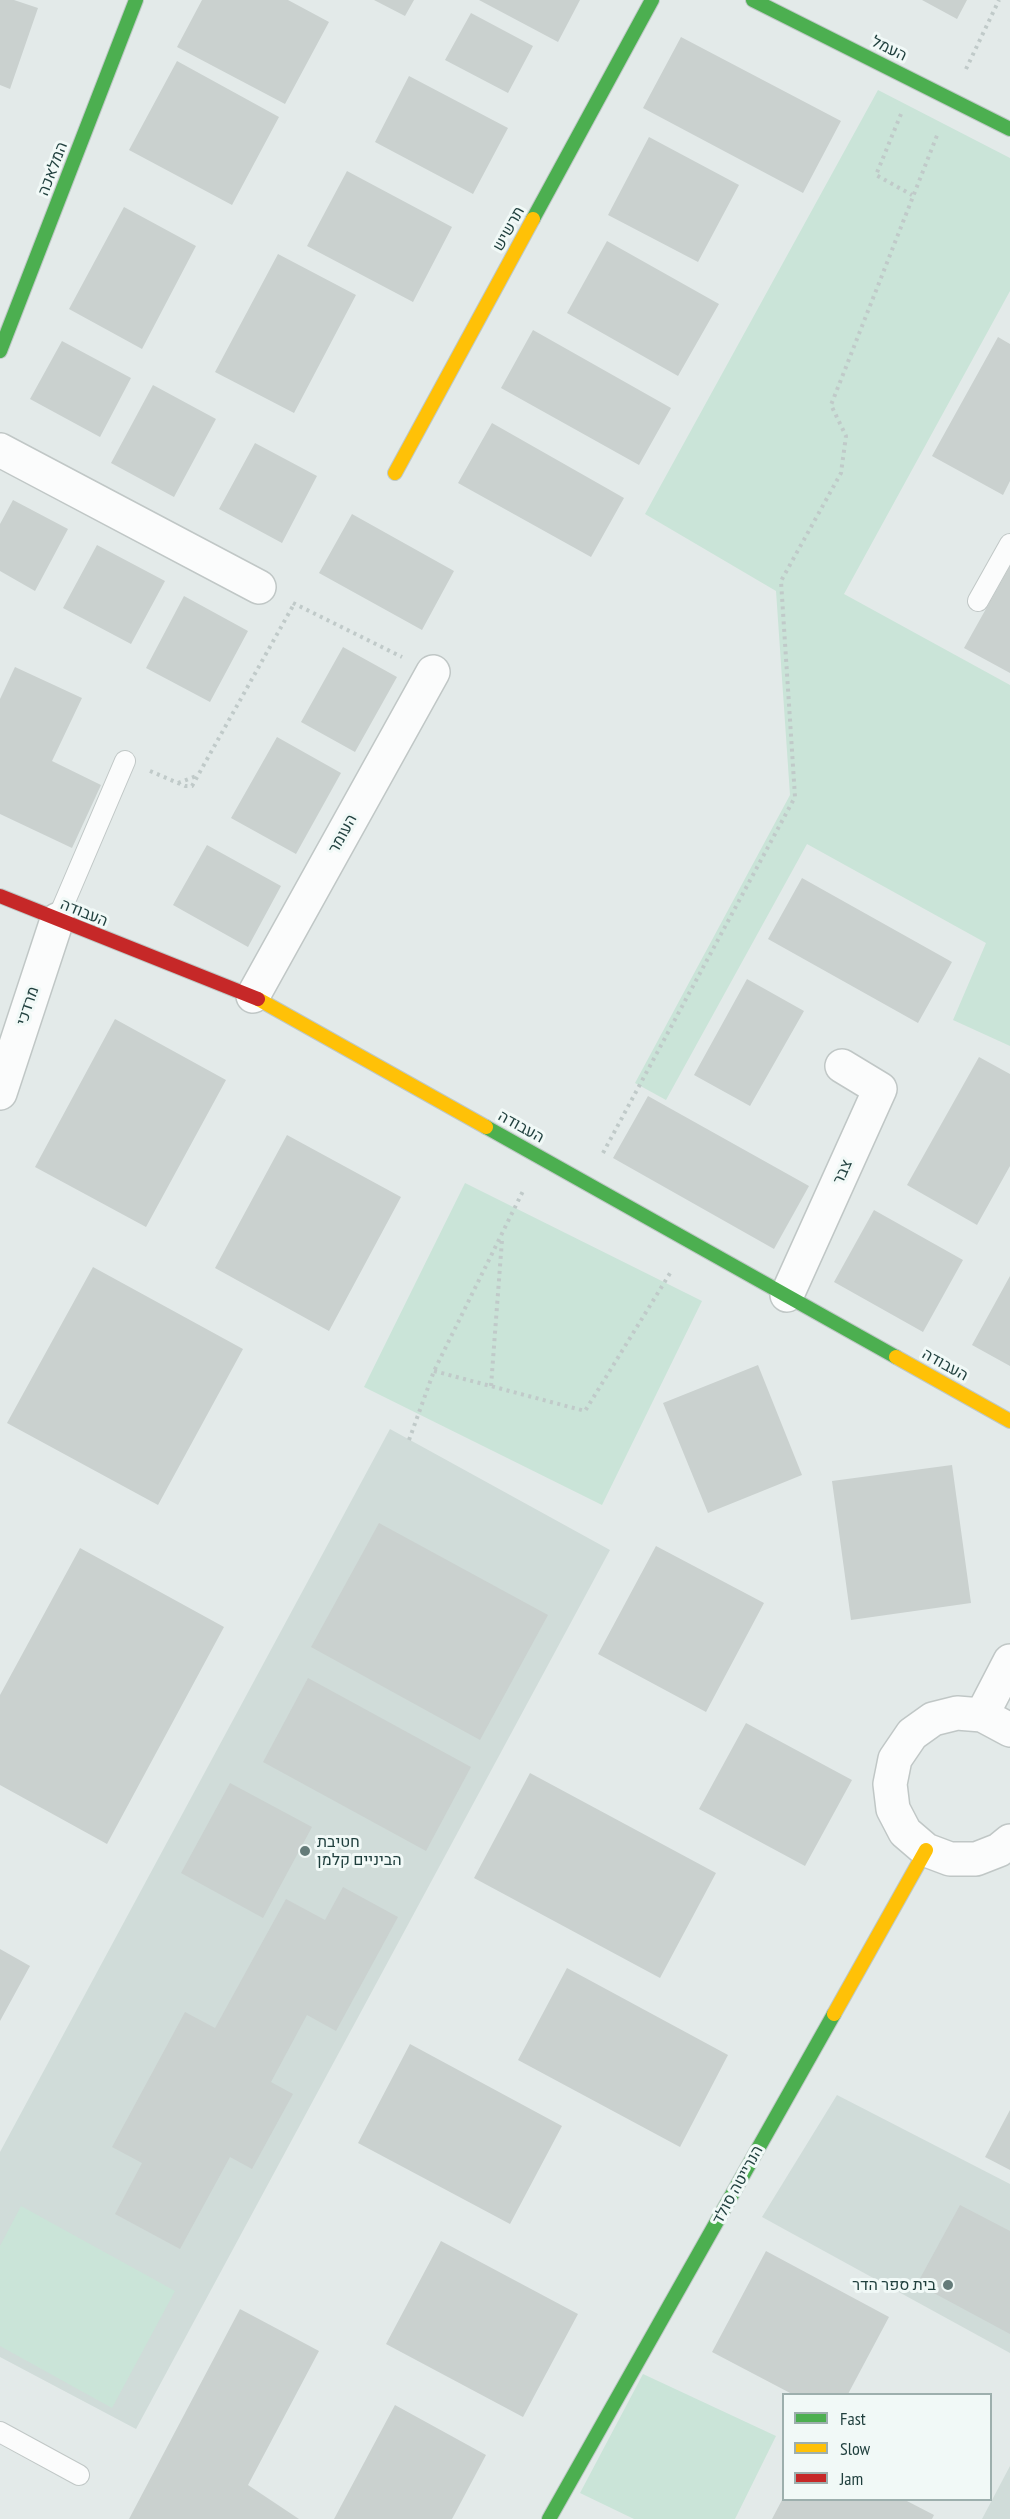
<!DOCTYPE html>
<html>
<head>
<meta charset="utf-8">
<style>
  body { margin:0 }
  #map { position:relative; width:1010px; height:2519px; overflow:hidden; background:#e3eae9; font-family:"PT Sans Narrow",sans-serif }
  canvas { display:block }
  .legend { position:absolute; left:782px; top:2393px; width:210px; height:108px; box-sizing:border-box; background:#f1f9f7; border:2px solid #9dafad; margin:0; padding:8px 10px; list-style:none; font-size:18px; color:#1f3f3d }
  .legend li { display:flex; align-items:center; gap:12px; height:30px }
  .legend b { width:30px; border:2px solid #9dafad }
</style>
</head>
<body>
<div id="map">
<canvas width="1010" height="2519"></canvas>
<ul class="legend">
<li><b style="height:8px;background:#4caf50"></b>Fast</li>
<li><b style="height:8px;background:#ffc107"></b>Slow</li>
<li><b style="height:8px;background:#c62828"></b>Jam</li>
</ul>
</div>
<script>
const g = document.querySelector('canvas').getContext('2d');
g.lineJoin = 'round';
function fill(path, color) { g.fillStyle = color; g.fill(path, 'evenodd'); }
const shape = rows => new Path2D(rows.map(r => 'M' + r).join(''));
function trace(path, color, width, dash) { g.strokeStyle = color; g.lineWidth = width; g.lineCap = dash ? 'butt' : 'round'; g.setLineDash(dash || []); g.stroke(path); }
function write(font, color, halo, rows, align = 'center') {
  g.font = font + ' "PT Sans Narrow",Heebo,sans-serif'; g.lineWidth = 6; g.setLineDash([]); g.textBaseline = 'middle'; g.strokeStyle = halo; g.fillStyle = color; for (const [text, x, y, turn = 0] of rows) {
    g.save(); g.translate(x, y); g.rotate((+turn || 0) * Math.PI / 180); g.textAlign = isNaN(turn) ? turn : align; if (halo) g.strokeText(text, 0, 0); g.fillText(text, 0, 0); g.restore();
  }
}
fill(shape([
  [390,1429,610,1550,136,2429,0,2357,0,2152],
  [837,2095,1010,2184,1010,2353,762,2217],
  [1010,2466,1010,2519,982,2519]
]), '#d0dcd9');
fill(shape([
  [878,90,1010,158,1010,291,844,594,1010,685,1010,1046,953,1020,986,943,807,844,666,1100,635,1083,790,795,776,591,645,514],
  [465,1183,702,1301,602,1505,364,1387],
  [21,2206,175,2291,112,2408,0,2346,0,2246],
  [643,2374,776,2436,735,2519,634,2519,580,2493]
]), '#cae4d8');
fill(shape([
  [0,0,14,0,38,8,10,89,0,85],
  [202,0,288,0,329,22,285,104,177,47],
  [374,0,414,0,405,16],
  [479,0,580,0,558,42],
  [922,0,967,0,957,19],
  [471,13,533,46,508,93,445,60],
  [681,37,841,121,803,193,643,108],
  [177,61,279,117,232,205,129,150],
  [409,76,508,128,473,194,375,142],
  [649,137,739,185,698,262,608,215],
  [347,171,452,227,413,302,307,246],
  [124,207,196,246,142,349,69,309],
  [607,241,719,304,678,376,567,313],
  [278,254,356,295,294,413,215,372],
  [533,330,671,408,639,465,501,388],
  [998,337,1010,344,1010,481,1003,495,932,456],
  [62,341,131,378,100,437,30,399],
  [153,385,216,419,174,497,111,463],
  [492,423,624,498,591,557,458,483],
  [255,443,317,476,282,543,219,509],
  [13,500,68,529,35,591,0,571,0,524],
  [352,514,454,571,422,630,319,573],
  [97,545,165,581,131,644,63,608],
  [1010,566,1010,673,964,648],
  [184,596,248,631,210,702,146,668],
  [343,647,397,677,355,752,301,722],
  [15,667,82,698,52,761,101,785,72,848,0,814,0,699],
  [277,737,341,773,296,854,231,818],
  [207,845,281,886,248,947,173,905],
  [802,878,952,962,918,1023,768,939],
  [747,979,804,1011,750,1106,694,1075],
  [115,1019,226,1080,146,1227,35,1167],
  [979,1057,1010,1074,1010,1166,977,1225,907,1185],
  [648,1096,809,1186,774,1249,613,1158],
  [287,1135,401,1197,329,1331,215,1268],
  [874,1210,963,1260,923,1332,834,1282],
  [93,1267,243,1349,158,1505,7,1423],
  [1010,1276,1010,1366,972,1345],
  [758,1365,802,1475,708,1513,663,1403],
  [952,1465,971,1603,851,1620,832,1481],
  [379,1523,548,1615,480,1740,311,1647],
  [656,1546,764,1603,706,1712,598,1654],
  [80,1548,224,1627,107,1844,0,1785,0,1695],
  [308,1678,471,1767,426,1851,263,1762],
  [746,1723,852,1780,805,1866,699,1809],
  [530,1773,716,1873,660,1978,474,1878],
  [230,1783,312,1827,263,1918,181,1873],
  [343,1887,398,1917,336,2031,307,2015,271,2082,293,2094,252,2169,230,2157,180,2249,115,2214,142,2163,112,2147,185,2012,215,2028,286,1899,325,1920],
  [0,1949,30,1966,0,2021],
  [567,1968,728,2055,680,2147,518,2060],
  [410,2044,562,2126,510,2224,358,2143],
  [1010,2110,1010,2170,985,2157],
  [960,2205,1010,2231,1010,2334,917,2284],
  [441,2241,578,2314,523,2417,386,2344],
  [766,2251,889,2317,848,2394,792,2394,712,2352],
  [240,2309,319,2351,248,2485,299,2519,129,2519],
  [395,2405,486,2455,452,2519,334,2519],
  [782,2500,905,2500,934,2515,932,2519,772,2519]
]), '#cad1cf');
const lane = shape([
  [978,601,1010,544],
  [57,920,125,761],
  [0,2432,79,2475]
]);
const street = shape([
  [0,450,259,587],
  [253,996,433,672],
  [0,1093,57,920],
  [787,1295,880,1089,842,1066],
  [982,1715,1010,1661],
  [1010,1730,982,1715,957,1713,933,1719,912,1734,895,1759,890,1784,893,1809,905,1832,926,1850,950,1859,976,1859,999,1850,1010,1841]
]);
const fast = shape([
  [753,0,1010,129],
  [533,219,652,0],
  [0,351,136,0],
  [486,1127,896,1357],
  [549,2519,834,2014]
]);
const slow = shape([
  [395,473,533,219],
  [258,999,486,1127],
  [896,1357,1010,1421],
  [834,2014,926,1850]
]);
const jam = shape([
  [0,896,258,999]
]);
trace(lane, '#c0c7c6', 22);
trace(street, '#c0c7c6', 36);
trace(fast, '#bec8c6', 16);
trace(slow, '#bec8c6', 16);
trace(jam, '#bec8c6', 16);
trace(shape([
  [966,69,999,0],
  [901,114,876,175,912,195],
  [293,603,402,657],
  [150,771,185,786,192,786,294,604],
  [178,783,199,775],
  [603,1153,795,797,781,581,841,473,846,436,831,405,938,133],
  [434,1371,585,1411,672,1270],
  [491,1386,502,1240],
  [409,1440,434,1371,524,1189]
]), '#c0cac9', 4, [3, 4.5]);
trace(lane, '#fbfcfc', 20);
trace(street, '#fbfcfc', 33);
trace(fast, '#4caf50', 14);
trace(slow, '#ffc107', 14);
trace(jam, '#c62828', 14);
for (const [x, y, r, color] of [
  [305,1851,6,"#647b79"],
  [948,2285,6,"#647b79"]
]) { const dot = new Path2D(); dot.arc(x, y, r, 0, 2 * Math.PI); g.fillStyle = color; g.fill(dot); trace(dot, '#f1f9f7', 2); }
write('16px', '#1f3f3d', '#f1f9f7', [
  ["העמל",889,49,26],
  ["המלאכה",53,169,-69],
  ["תרשיש",509,229,-61],
  ["העומר",343,834,-61],
  ["העבודה",84,913,22],
  ["מרדכי",28,1006,-72],
  ["העבודה",521,1127,29],
  ["צבר",843,1172,-66],
  ["העבודה",945,1365,29],
  ["הנרייטה סולד",738,2185,-61]
]);
write('16px', '#1f3f3d', '#f1f9f7', [
  ["חטיבת",317,1842],
  ["הביניים קלמן",317,1860],
  ["בית ספר הדר",936,2285,"right"]
], 'left');
</script>
</body>
</html>
